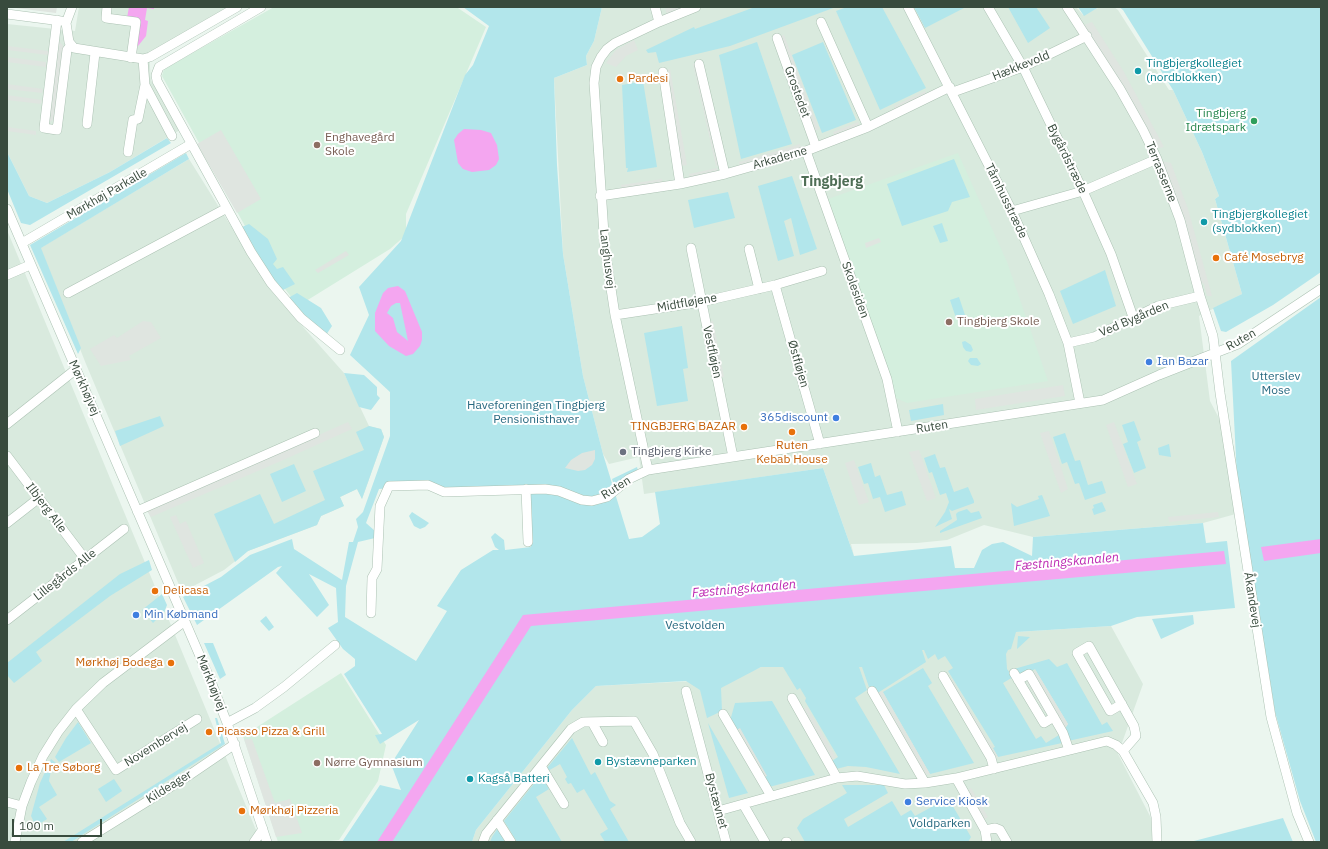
<!DOCTYPE html>
<html>
<head>
<meta charset="utf-8">
<style>
  body { margin:0 }
  #map { position:relative; width:1328px; height:849px; overflow:hidden; background:#ebf6ef; font-family:"IBM Plex Sans",sans-serif }
  canvas { display:block }
  .frame { position:absolute; inset:0; border:8px solid #384b3d; pointer-events:none }
  .scale { position:absolute; left:12px; top:819px; width:90px; height:18px; box-sizing:border-box; border:2px solid #384b3d; border-top:0; padding-left:5px; font-size:12px; line-height:14px; white-space:nowrap; color:#384b3d; -webkit-text-stroke:3px #fff; paint-order:stroke }
</style>
</head>
<body>
<div id="map">
<canvas width="1328" height="849"></canvas>
<div class="frame"></div>
<div class="scale">100 m</div>
</div>
<script>
const g = document.querySelector('canvas').getContext('2d');
g.lineJoin = 'round';
function fill(path, color) { g.fillStyle = color; g.fill(path, 'evenodd'); }
const shape = rows => new Path2D(rows.map(r => 'M' + r).join(''));
function trace(path, color, width, dash) { g.strokeStyle = color; g.lineWidth = width; g.lineCap = dash ? 'butt' : 'round'; g.setLineDash(dash || []); g.stroke(path); }
function write(font, color, halo, rows, align = 'center') {
  g.font = font + ' "IBM Plex Sans",sans-serif'; g.lineWidth = 4; g.setLineDash([]); g.textBaseline = 'middle'; g.strokeStyle = halo; g.fillStyle = color; for (const [text, x, y, turn = 0] of rows) {
    g.save(); g.translate(x, y); g.rotate((+turn || 0) * Math.PI / 180); g.textAlign = isNaN(turn) ? turn : align; if (halo) g.strokeText(text, 0, 0); g.fillText(text, 0, 0); g.restore();
  }
}
fill(shape([
  [79,7,228,7,149,53,151,80,180,130,110,172,47,203,29,196,7,152,7,24,75,31],
  [602,7,1076,7,1083,15,1100,7,1114,7,1118,10,1169,90,1173,90,1202,152,1219,196,1215,199,1242,294,1199,316,1210,401,1234,447,1243,512,1203,523,1033,537,984,525,947,540,917,543,851,544,854,556,823,468,644,494,639,457,609,464,603,454,583,376,563,254,554,78,587,65,586,56,594,41],
  [189,159,272,292,344,373,369,426,381,429,384,437,362,499,357,489,340,497,344,506,321,516,317,525,248,551,224,570,182,592,86,364,40,248],
  [7,230,261,842,7,842],
  [1111,626,1143,684,1118,754,1151,818,1152,842,472,842,476,830,572,710,596,686,734,679,761,667,864,667,905,650,1016,632]
]), '#d9eade');
fill(shape([
  [274,7,450,7,458,8,486,27,406,214,406,235,390,249,298,306,266,264,162,76,164,69],
  [958,153,1007,262,1048,381,907,403,896,398,828,199],
  [341,673,386,745,378,781,339,840,318,842,278,842,243,736]
]), '#d4efde');
fill(shape([
  [463,7,602,7,594,41,586,56,587,65,554,78,557,165,563,254,583,376,603,454,629,539,642,537,660,524,655,492,823,468,854,556,951,546,955,568,974,568,982,550,992,544,1003,542,1032,556,1033,537,1203,523,1206,543,1227,541,1235,608,1137,617,1111,626,1016,632,1011,649,1008,650,1006,654,1007,669,1013,677,1003,683,1036,739,1041,736,1046,743,1059,735,1062,743,998,757,993,748,995,747,948,671,953,668,945,656,938,660,935,654,928,659,924,650,922,650,926,662,876,694,873,688,869,687,862,667,859,667,867,690,855,698,900,774,866,767,848,766,836,769,832,761,838,757,805,701,806,698,800,688,797,690,783,667,761,667,721,688,722,711,707,718,700,690,686,681,596,686,572,710,476,830,472,842,342,842,380,785,401,790,391,764,419,720,380,744,375,735,382,734,344,674,355,666,355,659,343,649,328,628,338,622,336,588,309,574,329,605,317,617,276,573,282,566,278,567,197,625,183,597,221,577,250,555,292,539,294,549,342,580,349,542,353,542,358,527,356,519,363,512,390,436,390,392,350,355,369,315,359,287,401,241,465,75,473,65,489,26],
  [434,484,444,489,528,487,531,547,505,550,504,540,495,533,491,537,495,547,499,550,493,550,461,570,437,606,447,611,416,661,345,617,346,586,358,542,375,538,375,531,366,523,379,489],
  [755,7,836,7,730,46,659,63,656,52,648,53,646,50,694,27,695,29],
  [847,7,882,7,926,88,880,110,836,11],
  [914,7,966,7,925,28],
  [1008,7,1036,7,1050,28,1028,43],
  [1078,7,1099,7,1084,16],
  [1119,7,1321,7,1321,272,1273,305,1226,332,1221,331,1213,308,1242,294,1215,199,1219,196,1202,152,1173,90,1123,10],
  [757,42,792,144,741,159,719,55],
  [823,42,856,120,822,133,792,55],
  [643,81,657,167,627,172,628,168,626,168,622,85],
  [167,138,171,143,30,225,21,223,7,189,7,152,29,196,47,203,110,172],
  [186,153,189,159,41,248,81,348,78,354,30,245],
  [954,159,970,197,952,202,948,211,902,226,887,184],
  [792,176,817,249,800,255,791,218,784,221,794,256,778,261,758,186],
  [728,192,735,218,694,228,688,200],
  [942,223,948,241,940,243,933,226],
  [249,224,268,239,277,259,273,264,277,269,283,267,295,284,281,291,252,247,242,227],
  [1105,270,1116,306,1073,324,1060,291],
  [297,293,321,308,332,326,326,335,303,315,288,298],
  [959,297,965,315,956,318,950,300],
  [1321,297,1321,842,1316,842,1300,801,1275,712,1237,477,1231,361],
  [682,326,688,368,683,369,688,401,657,406,644,333],
  [965,341,971,345,973,350,971,352,966,351,963,347,962,342],
  [970,358,977,358,981,364,978,366,971,365,968,361],
  [344,373,364,375,377,387,377,395,380,398,371,410,359,407],
  [943,404,944,415,911,421,909,410],
  [160,416,164,426,120,446,115,431],
  [1134,421,1141,440,1137,442,1146,468,1134,473,1123,444,1128,442,1122,425],
  [369,426,381,429,384,437,362,499,357,489,340,497,344,506,321,516,317,525,248,551,235,562,214,514,260,494,274,524,325,500,313,471,364,450,356,432],
  [1065,433,1075,461,1080,460,1088,485,1102,481,1106,493,1085,500,1079,483,1075,484,1067,462,1062,464,1053,437],
  [1169,444,1171,457,1159,455,1158,448],
  [935,454,940,468,945,467,954,492,968,487,974,501,974,503,952,511,949,509,952,519,935,527,945,512,949,502,946,493,940,495,932,472,929,473,924,458],
  [871,463,875,477,880,475,887,495,902,491,906,505,885,512,880,497,873,499,868,483,864,484,858,467],
  [294,464,306,491,282,502,270,474],
  [637,467,638,471,614,485,612,479],
  [1042,495,1050,516,1014,526,1011,503,1017,507,1039,499,1038,496],
  [1102,502,1106,511,1094,515,1092,509,1094,508,1093,505],
  [967,509,971,513,979,511,982,518,940,533,940,531,957,520,956,514,958,512],
  [412,512,429,523,425,527,420,529,414,526,409,516],
  [149,560,152,570,110,596,36,652,42,661,14,683,7,675,7,663,120,574],
  [162,594,167,605,162,618,157,619,153,623,142,610],
  [1193,615,1194,624,1161,639,1152,619],
  [266,616,274,627,269,631,260,621],
  [1018,636,1030,637,1017,649],
  [204,643,213,643,226,675,220,679],
  [1049,659,1057,667,1067,663,1102,725,1107,722,1113,731,1068,741,1064,730,1068,724,1035,669,1019,678,1014,669],
  [923,668,932,683,928,686,974,763,930,774,883,692],
  [772,701,815,775,769,787,730,721,735,703],
  [215,718,217,718,225,744,71,842,63,842,221,743],
  [78,722,91,743,59,762,55,757,66,738],
  [708,723,748,793,729,798],
  [572,738,591,775,595,772,610,801,616,805,610,809,629,842,605,842,600,834,608,829,584,789,577,793,571,783,568,784,565,779,567,777,560,764,548,771,547,768],
  [51,759,56,763,51,770,49,781,57,795,39,807,47,819,36,826,31,816,40,783],
  [541,775,549,789,536,797,562,842,517,842,504,821],
  [114,779,122,791,106,802,98,789],
  [842,785,884,785,888,793,844,819,848,827,892,801,901,816,911,810,915,816,948,798,971,837,968,842,805,842,797,828,803,819,847,793],
  [1283,818,1293,842,1189,842,1190,842],
  [498,828,505,842,490,842,492,837]
]), '#b2e6eb');
fill(shape([
  [8,7,57,7,56,13],
  [670,7,685,7,667,14,665,9],
  [1092,22,1124,72,1164,147,1156,149,1084,25],
  [784,35,819,129,815,131,780,36],
  [58,40,65,48,55,122,53,120,50,122,48,119],
  [634,40,638,50,626,56,616,67,606,63,616,50],
  [7,46,48,51,48,55,7,50],
  [7,57,46,62,46,67,7,62],
  [697,63,720,165,716,166,693,64],
  [670,69,687,165,682,166,666,70],
  [7,84,43,89,42,93,7,89],
  [925,91,927,95,896,110,894,106],
  [7,95,42,100,41,104,7,100],
  [858,122,860,127,835,137,833,132],
  [7,127,36,131,36,135,7,131],
  [221,130,261,199,237,213,197,144],
  [800,144,801,148,740,167,739,162],
  [1161,161,1171,163,1188,209,1212,296,1207,296,1204,284,1200,282],
  [717,168,718,173,690,179,689,174],
  [662,179,663,184,622,190,621,185],
  [879,238,881,242,866,248,865,243],
  [346,251,349,255,318,273,315,270],
  [143,321,151,322,161,338,129,356,131,360,101,366,90,349,114,335,117,338],
  [713,321,724,377,719,378,708,322],
  [1063,385,1065,396,976,410,975,399],
  [348,422,352,429,281,461,151,517,147,511],
  [1114,422,1137,484,1128,487,1106,425],
  [1049,431,1068,489,1061,493,1040,433],
  [595,450,595,459,592,465,585,470,578,471,565,468,571,460,582,453],
  [919,450,936,498,927,501,909,452],
  [854,460,869,502,859,505,845,463],
  [1218,512,1219,517,1169,522,1168,517],
  [176,515,180,524,186,521,204,563,193,568,170,517],
  [1036,671,1068,724,1064,730,1052,709,1044,711,1024,677],
  [952,679,998,757,988,760,944,683],
  [882,691,930,774,924,775,876,694],
  [807,707,836,757,831,760,802,710],
  [740,728,767,776,763,778,735,731],
  [244,739,252,739,275,803,290,799,302,833,276,837],
  [971,788,988,817,982,821,966,791]
]), '#dfe5e0');
fill(shape([
  [129,7,154,7,154,9,147,8,145,20,148,21,146,36,138,46,135,46,138,19,127,18],
  [464,129,481,130,491,133,497,145,499,159,496,165,489,170,472,172,463,169,458,163,454,140,458,134],
  [398,286,405,291,422,332,422,340,420,346,413,354,406,356,389,346,375,331,375,313,383,293,388,288],
  [396,303,400,303,408,341,397,332,393,318,387,313,391,306],
  [1321,539,1321,553,1264,561,1261,547],
  [1224,551,1226,564,531,626,392,842,377,842,523,615]
]), '#f4a6f0');
const minor = shape([
  [72,7,66,23,69,42,74,48,143,59,150,57,237,7],
  [107,7,106,18,136,22,131,58],
  [261,7,159,67,156,75,157,81,251,252,271,283,301,318,340,350],
  [655,7,659,22],
  [908,7,1012,211,1049,294,1068,343,1080,403],
  [988,7,1023,67,1083,191,1111,254,1133,317],
  [1067,7,1120,89,1143,130,1157,159,1180,220,1200,296,1213,336,1220,393,1271,717,1297,813,1309,842],
  [7,14,61,21],
  [57,20,44,128,57,130,67,50,71,45],
  [821,22,868,127],
  [777,38,816,147],
  [143,59,145,85,172,136],
  [699,64,725,174],
  [663,72,680,184],
  [953,92,1023,67,1087,36],
  [87,124,95,53],
  [806,151,887,379,898,432],
  [128,152,133,120,138,119,145,85],
  [600,196,680,184,725,174,806,151,868,127,950,87],
  [7,209,212,684,227,723,267,842],
  [1012,211,1083,191,1157,159],
  [22,243,191,144],
  [691,248,733,457],
  [749,249,759,289],
  [7,275,30,265],
  [775,285,820,444],
  [68,293,227,208],
  [615,315,701,302,775,285,822,271],
  [1068,343,1094,337,1158,306,1200,296],
  [7,424,75,370],
  [7,456,85,559],
  [648,470,615,315,605,249,594,83,596,67,601,57,607,49,615,43,659,22,696,7],
  [526,489,528,542],
  [137,511,315,433],
  [7,523,39,498],
  [371,613,372,578,377,569,380,506,389,486,428,485,444,492,545,489,559,491,582,500,592,501,607,497,629,479,648,470,1103,400,1159,375,1238,344,1321,289],
  [7,620,124,529],
  [1014,673,1044,723,1054,717],
  [943,676,991,758,994,769],
  [1018,680,1029,674,1063,733,1069,750],
  [686,691,726,842],
  [872,691,925,783],
  [792,698,837,778],
  [1122,704,1110,711,1077,653,1089,646,1134,726,1136,736,1123,751],
  [76,709,116,770,197,719],
  [723,714,771,796],
  [592,722,603,742],
  [227,723,255,708,284,687,335,645],
  [541,766,564,804],
  [956,778,985,830,987,842],
  [7,802,22,806],
  [743,804,765,842],
  [718,811,837,778,857,776,905,784,925,783,956,778,1107,741,1116,745,1123,751,1153,803,1156,817,1157,842],
  [497,820,511,842],
  [985,830,995,828,1000,830,1007,842],
  [15,842,22,806,31,782,43,756,58,732,76,709,103,683,185,621],
  [82,842,188,776,235,744],
  [254,842,263,829],
  [483,842,486,834,571,729,583,722,634,721,653,754,680,823,691,842],
  [786,842,787,842]
]);
trace(minor, '#acc2b3', 10);
trace(minor, '#fff', 9);
for (const [x, y, r, color] of [
  [1138,71,4,"#0f9aa8"],
  [620,79,4,"#e8710a"],
  [1254,121,4,"#2e9e5b"],
  [317,145,4,"#8d6e63"],
  [1204,222,4,"#0f9aa8"],
  [1216,258,4,"#e8710a"],
  [949,322,4,"#8d6e63"],
  [1149,362,4,"#3f7fe0"],
  [836,418,4,"#3f7fe0"],
  [744,427,4,"#e8710a"],
  [792,432,4,"#e8710a"],
  [623,452,4,"#6b7280"],
  [155,591,4,"#e8710a"],
  [136,615,4,"#3f7fe0"],
  [171,663,4,"#e8710a"],
  [209,732,4,"#e8710a"],
  [598,762,4,"#0f9aa8"],
  [317,763,4,"#8d6e63"],
  [19,768,4,"#e8710a"],
  [470,779,4,"#0f9aa8"],
  [908,802,4,"#3f7fe0"],
  [242,811,4,"#e8710a"]
]) { const dot = new Path2D(); dot.arc(x, y, r, 0, 2 * Math.PI); g.fillStyle = color; g.fill(dot); trace(dot, '#fff', 1.5); }
write('12px', '#0d838f', '#fff', [
  ["Tingbjergkollegiet",1146,64],
  ["(nordblokken)",1146,78],
  ["Tingbjergkollegiet",1212,215],
  ["(sydblokken)",1212,229],
  ["Bystævneparken",606,762],
  ["Kagså Batteri",478,779]
], 'left');
write('12px', '#384b3d', '#fff', [
  ["Hækkevold",1021,66,-22],
  ["Grostedet",797,92,70],
  ["Arkaderne",780,158,-16],
  ["Bygårdstræde",1067,159,64],
  ["Terrasserne",1161,172,68],
  ["Mørkhøj Parkalle",107,194,-30],
  ["Tårnhusstræde",1006,201,64],
  ["Langhusvej",607,259,83],
  ["Skolesiden",855,290,70],
  ["Midtfløjene",687,303,-10],
  ["Ved Bygården",1134,319,-23],
  ["Ruten",1241,340,-29],
  ["Vestfløjen",712,352,78],
  ["Østfløjen",798,364,74],
  ["Mørkhøjvej",84,388,66],
  ["Ruten",932,427,-9],
  ["Ruten",616,488,-32],
  ["Ilbjerg Alle",46,508,53],
  ["Lillegårds Alle",65,575,-38],
  ["Åkandevej",1252,600,81],
  ["Mørkhøjvej",211,683,68],
  ["Novembervej",156,745,-32],
  ["Kildeager",169,787,-32],
  ["Bystævnet",716,801,75]
]);
write('12px', '#c56008', '#fff', [
  ["Pardesi",628,79],
  ["Café Mosebryg",1224,258],
  ["TINGBJERG BAZAR",736,427,"right"],
  ["Ruten",792,446,"center"],
  ["Kebab House",792,460,"center"],
  ["Delicasa",163,591],
  ["Mørkhøj Bodega",163,663,"right"],
  ["Picasso Pizza & Grill",217,732],
  ["La Tre Søborg",27,768],
  ["Mørkhøj Pizzeria",250,811]
], 'left');
write('12px', '#27864d', '#fff', [
  ["Tingbjerg",1246,114],
  ["Idrætspark",1246,128]
], 'right');
write('12px', '#785e54', '#fff', [
  ["Enghavegård",325,138],
  ["Skole",325,152],
  ["Tingbjerg Skole",957,322],
  ["Nørre Gymnasium",325,763]
], 'left');
write('12px', '#366cbe', '#fff', [
  ["Ian Bazar",1157,362],
  ["365discount",828,418,"right"],
  ["Min Købmand",144,615],
  ["Service Kiosk",916,802]
], 'left');
write('12px', '#276980', '#fff', [
  ["Utterslev",1276,377],
  ["Mose",1276,391],
  ["Haveforeningen Tingbjerg",536,406],
  ["Pensionisthaver",536,420],
  ["Vestvolden",695,626],
  ["Voldparken",940,824]
]);
write('12px', '#5b616d', '#fff', [
  ["Tingbjerg Kirke",631,452]
], 'left');
write('italic 13px', '#bd2bb3', '#fff', [
  ["Fæstningskanalen",1067,562,-5],
  ["Fæstningskanalen",744,589,-5]
]);
write('bold 14px', '#4f6e56', '#fff', [
  ["Tingbjerg",832,182]
]);
</script>
</body>
</html>
